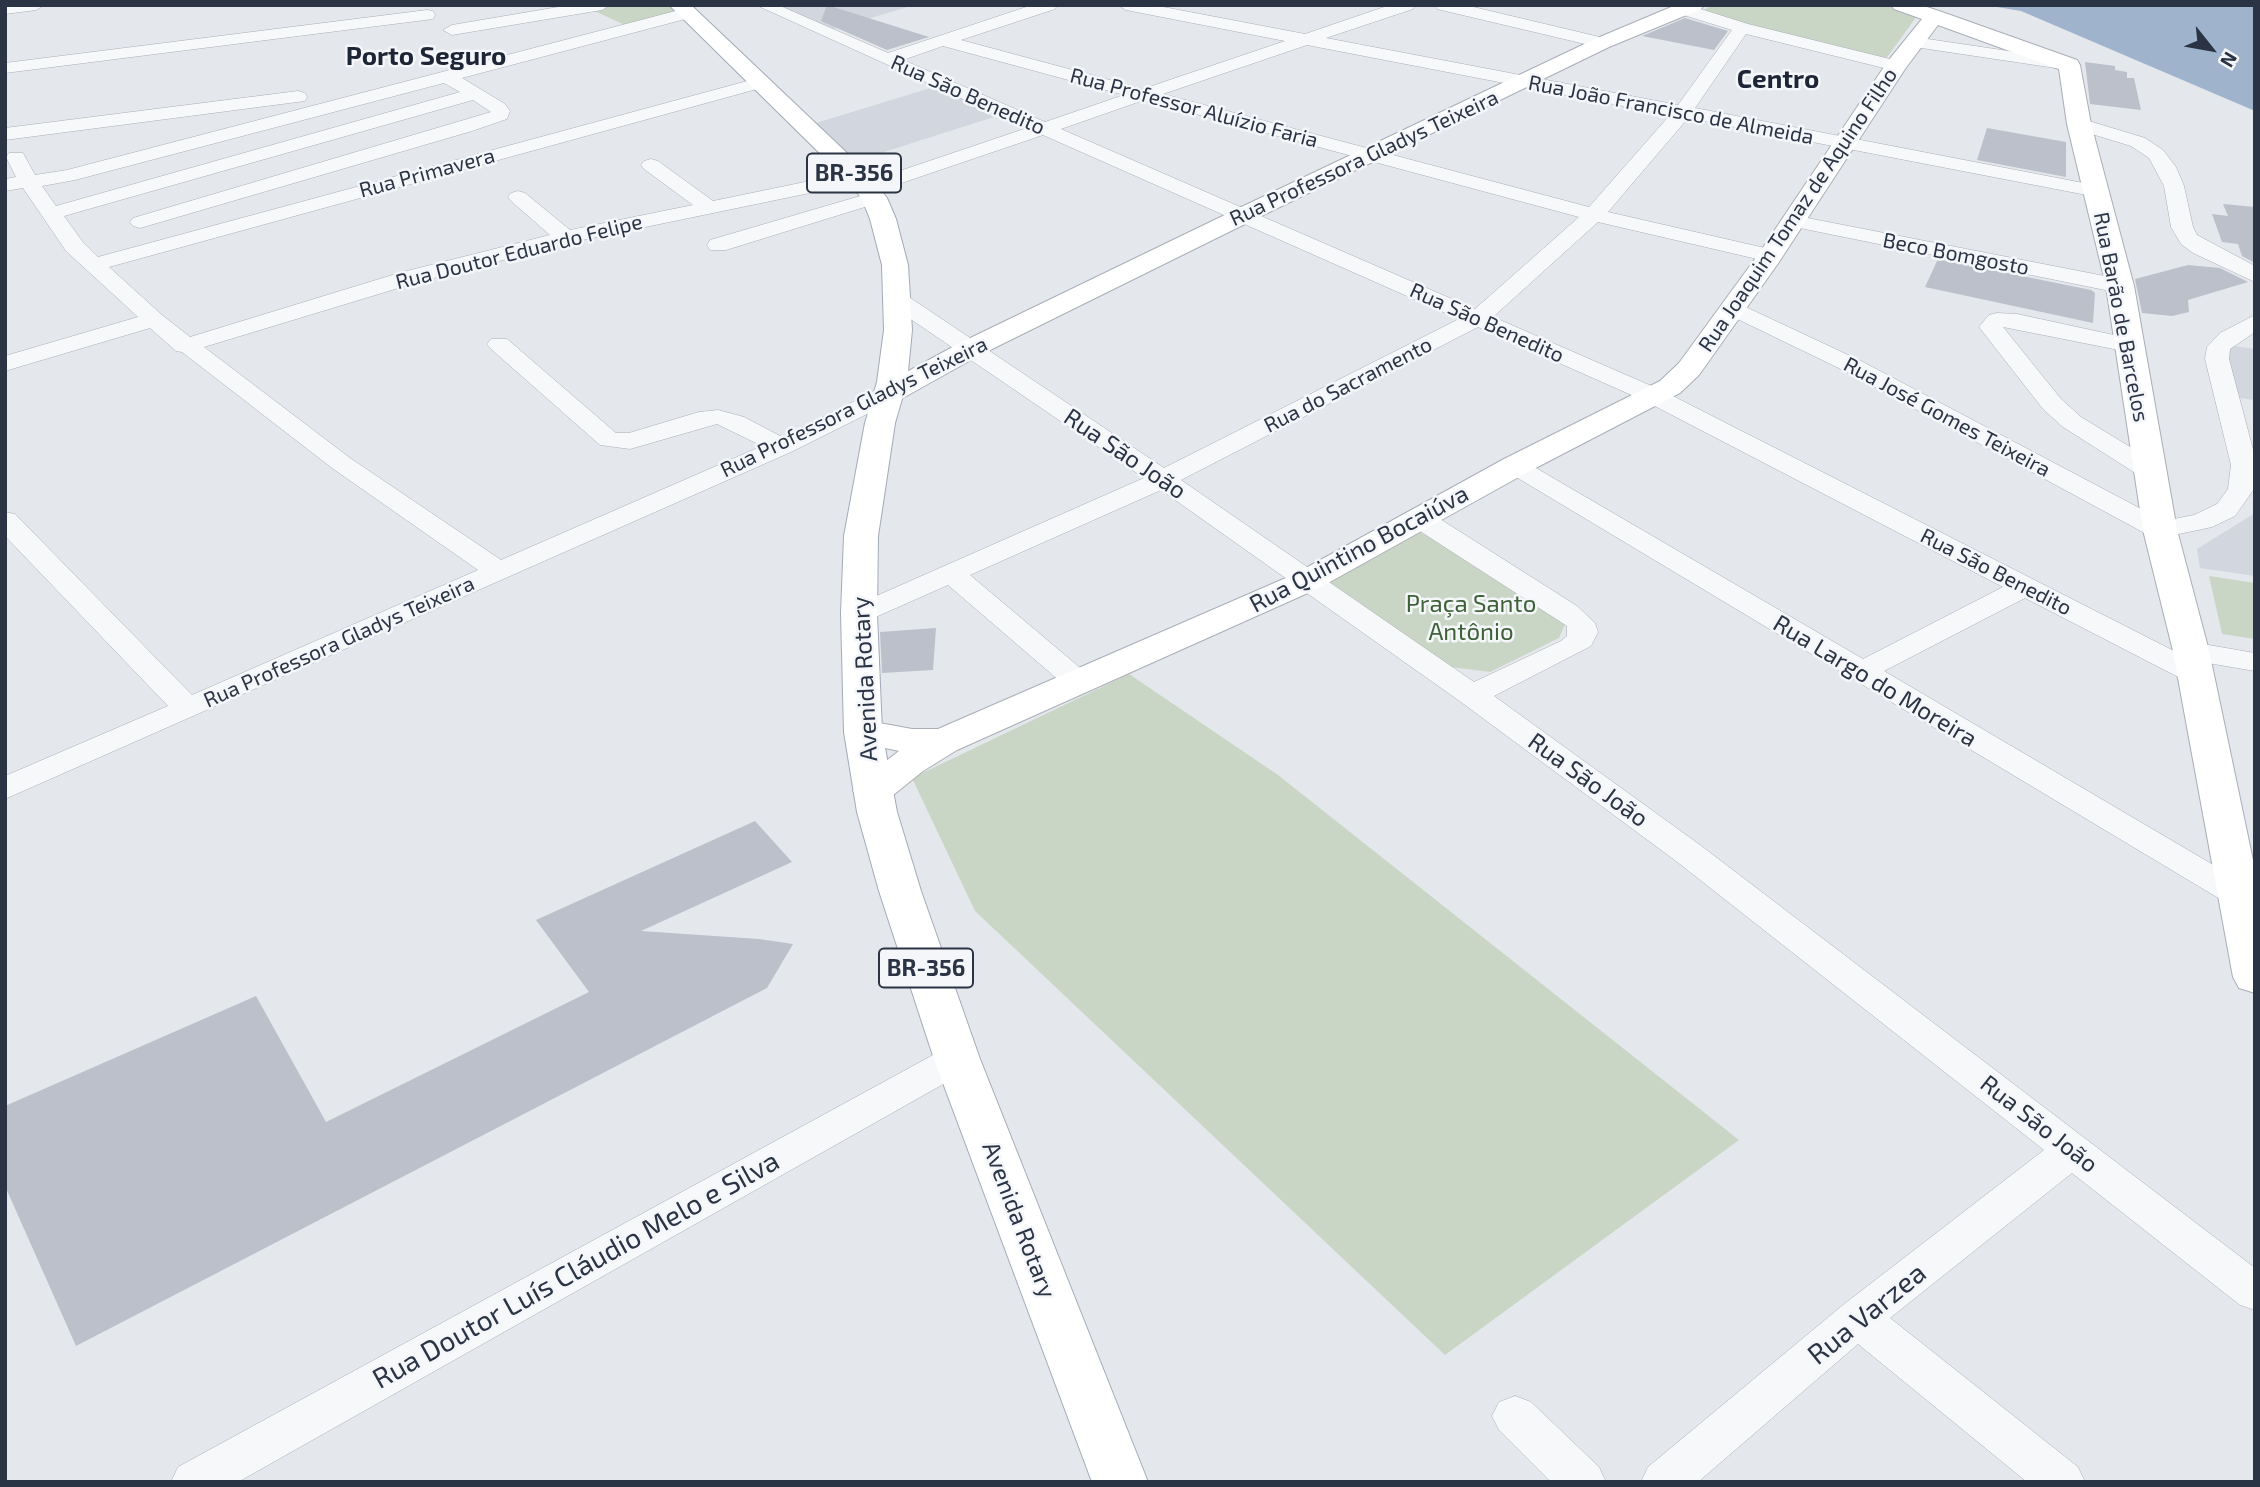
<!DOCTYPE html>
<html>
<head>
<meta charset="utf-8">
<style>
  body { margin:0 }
  #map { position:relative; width:2260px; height:1487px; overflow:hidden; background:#e4e7ec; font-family:"Exo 2",sans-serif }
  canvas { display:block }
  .frame { position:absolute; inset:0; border:7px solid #2b3445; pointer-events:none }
  .north { position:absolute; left:2176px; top:14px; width:70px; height:70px; -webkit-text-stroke:5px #f4f6f9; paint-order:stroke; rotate:121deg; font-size:19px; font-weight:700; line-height:28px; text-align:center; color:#2b3445 }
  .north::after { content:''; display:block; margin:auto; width:24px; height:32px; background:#2b3445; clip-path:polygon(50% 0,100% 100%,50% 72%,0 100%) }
</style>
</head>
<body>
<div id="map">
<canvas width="2260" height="1487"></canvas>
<div class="frame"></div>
<div class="north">N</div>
</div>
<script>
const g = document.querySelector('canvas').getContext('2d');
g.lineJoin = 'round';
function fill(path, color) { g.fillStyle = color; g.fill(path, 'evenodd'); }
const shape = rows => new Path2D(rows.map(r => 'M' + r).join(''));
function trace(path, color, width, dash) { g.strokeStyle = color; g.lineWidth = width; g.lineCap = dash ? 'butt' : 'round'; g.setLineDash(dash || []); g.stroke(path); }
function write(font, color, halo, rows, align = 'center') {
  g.font = font + ' "Exo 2",sans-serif'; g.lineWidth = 5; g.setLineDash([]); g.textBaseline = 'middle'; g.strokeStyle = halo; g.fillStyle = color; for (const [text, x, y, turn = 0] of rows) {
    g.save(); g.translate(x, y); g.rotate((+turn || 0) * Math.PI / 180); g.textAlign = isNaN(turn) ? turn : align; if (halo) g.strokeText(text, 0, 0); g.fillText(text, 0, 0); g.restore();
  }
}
fill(shape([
  [775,5,914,5,834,29],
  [937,86,1000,115,856,161,816,123],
  [2234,346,2255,349,2255,400,2238,398,2226,351],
  [2255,513,2255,576,2200,568,2197,549]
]), '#d2d6de');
fill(shape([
  [603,5,677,5,684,11,627,26,588,8],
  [1712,5,1891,5,1913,12,1917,16,1885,60,1698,14],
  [1415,530,1442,542,1566,622,1559,638,1490,672,1451,667,1326,580],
  [2209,576,2255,583,2255,639,2222,634],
  [1129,674,1278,775,1739,1140,1445,1355,975,911,912,778]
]), '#c9d6c5');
fill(shape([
  [1985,5,2255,5,2255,111,2021,11]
]), '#9fb4cc');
fill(shape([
  [827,5,929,37,887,50,821,21],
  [1685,18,1728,31,1714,50,1642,36],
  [2085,62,2115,66,2115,70,2127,72,2127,78,2134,78,2141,110,2090,104],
  [1987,128,2066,142,2066,177,1977,160],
  [2223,204,2255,207,2255,263,2242,256,2238,244,2222,242,2212,214,2228,216],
  [1938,259,2091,290,2095,293,2093,323,1925,287],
  [2188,265,2220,268,2248,282,2188,300,2189,312,2172,316,2142,313,2135,279],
  [936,628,933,670,882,673,880,632],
  [755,821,792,862,641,931,759,939,793,944,767,988,76,1346,5,1186,5,1106,256,996,326,1122,589,992,536,920]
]), '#bbc0ca');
const street = shape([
  [5,5,44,5,36,10,5,14,5,5],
  [570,5,610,5,602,10,452,35,443,30,452,25,570,5],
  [756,5,778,5,888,53,1032,5,1057,5,1055,9,961,40,1143,89,1285,41,1126,10,1118,5,1153,5,1305,34,1390,5,1415,5,1413,9,1326,38,1678,105,1732,30,1677,13,1675,9,1677,5,1688,5,1748,24,1902,62,1905,66,1896,71,1746,34,1695,108,2104,187,2107,191,2104,195,2097,197,1688,118,1608,212,1778,251,1781,256,1778,261,1770,262,1598,222,1493,317,1663,391,2178,653,2176,651,2181,645,2191,642,2255,653,2255,671,2190,660,2206,668,2210,674,2206,680,2195,683,2184,680,2025,598,1884,671,2249,886,2254,894,2249,902,2237,906,2225,902,1506,471,1502,466,1506,461,1515,458,1524,461,1863,659,2003,587,1645,401,1478,327,1181,480,1474,682,1561,641,1567,636,1567,626,1409,524,1406,518,1409,512,1419,510,1429,512,1577,606,1595,623,1598,632,1591,646,1494,696,1700,845,2255,1268,2255,1310,2240,1305,2072,1173,1890,1318,2078,1467,2085,1482,2027,1482,1858,1344,1698,1482,1641,1482,1648,1467,1843,1305,2044,1150,1676,861,1461,702,1161,490,970,575,1091,677,1095,683,1091,689,1080,692,1069,689,948,585,869,620,859,623,849,620,845,614,849,608,1144,478,890,305,887,300,890,295,906,295,1164,468,1459,319,1043,135,875,192,884,198,881,202,726,250,710,250,707,245,710,240,867,194,858,188,861,184,1027,128,756,5],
  [1307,45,1670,115,1589,207,1163,94,1307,45],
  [943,46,1124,95,1045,122,903,60,943,46],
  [1144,100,1579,217,1475,309,1061,129,1144,100],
  [1435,5,1465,5,1608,39,1611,43,1602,48,1437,9,1435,5],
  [687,8,693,9,695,13,693,17,462,78,505,104,510,111,507,119,472,131,147,226,140,228,133,226,130,222,133,218,491,112,473,100,64,216,82,241,98,257,762,77,771,82,768,86,109,267,162,315,190,337,399,273,550,235,511,201,508,197,511,193,518,191,525,193,570,230,693,205,644,169,641,165,644,161,651,159,658,161,713,201,858,171,865,173,868,177,865,181,858,183,568,243,415,283,204,347,350,458,501,560,762,446,717,424,630,449,600,445,491,349,487,344,491,339,507,339,616,433,629,433,699,412,718,410,744,417,782,437,881,388,890,386,899,388,902,393,899,398,791,452,5,799,5,776,168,706,5,536,5,512,15,514,192,695,478,570,332,468,182,352,176,351,150,328,5,371,5,356,138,317,66,251,23,188,5,191,5,179,16,177,6,157,9,153,23,153,35,175,67,170,687,8],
  [444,83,460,92,56,206,42,186,75,180,444,83],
  [427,10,433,11,435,15,433,19,5,73,5,63,427,10],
  [1914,37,2069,60,2078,65,2069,70,1908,46,1905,42,1908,38,1914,37],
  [298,91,305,93,307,97,305,101,5,140,5,128,298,91],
  [2079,118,2145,138,2163,150,2176,167,2184,186,2193,227,2197,235,2255,266,2255,282,2193,253,2181,244,2171,227,2164,186,2149,158,2131,146,2072,128,2070,124,2072,120,2079,118],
  [1792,215,2120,279,2128,281,2131,286,2128,291,2120,293,1785,225,1782,221,1785,217,1792,215],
  [1733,301,1863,362,2164,521,2194,515,2217,504,2228,489,2231,465,2205,359,2207,347,2220,333,2255,315,2255,332,2230,349,2229,359,2255,457,2254,489,2235,516,2212,527,2160,538,2150,536,1847,372,1725,313,1722,308,1725,303,1733,301],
  [1997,313,2017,314,2137,340,2141,345,2137,350,2129,352,2003,327,2061,399,2081,417,2158,464,2162,470,2158,476,2149,478,2140,476,2063,427,2043,409,1979,327,1989,315,1997,313],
  [957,1045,970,1049,976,1059,970,1069,238,1482,171,1482,178,1467,944,1049,957,1045],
  [1515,1396,1531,1402,1599,1467,1606,1482,1551,1482,1499,1430,1492,1416,1499,1402,1515,1396]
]);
const secondary = shape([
  [1676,5,1704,5,1701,9,1609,47,1251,221,980,355,901,399,890,402,879,399,875,393,879,387,960,343,1233,211,1595,39,1676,5],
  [1891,5,1921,5,1942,12,2077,60,2080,65,2091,124,2134,286,2177,530,2209,651,2255,870,2255,993,2239,988,2233,977,2173,651,2143,530,2106,286,2067,124,2059,69,1938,25,1905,69,1779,262,1699,375,1680,393,1526,473,1319,588,957,750,923,771,887,800,873,804,859,800,853,791,859,782,899,751,849,740,844,732,849,724,863,720,912,729,938,729,1295,574,1504,459,1660,381,1679,363,1760,252,1888,61,1922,19,1894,9,1891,5]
]);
const primary = shape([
  [669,5,691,5,867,172,887,198,896,219,908,265,912,330,907,382,895,423,878,536,877,614,882,732,897,812,921,891,980,1059,1148,1482,1092,1482,934,1059,879,891,857,812,844,732,841,614,844,536,865,423,877,382,884,330,882,265,870,219,862,199,849,182,669,5]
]);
trace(street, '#a9aeb7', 1);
trace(secondary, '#a9aeb7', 2);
trace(primary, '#a3abb8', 2);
fill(street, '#f7f8fa');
fill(secondary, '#fff');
fill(primary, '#fff');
write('21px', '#2b3445', '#f4f6f9', [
  ["Rua São Benedito",968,95,24],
  ["Rua Professor Aluízio Faria",1194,108,15],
  ["Rua João Francisco de Almeida",1671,110,11],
  ["Rua Professora Gladys Teixeira",1364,158,-25],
  ["Rua Primavera",427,173,-15],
  ["Rua Joaquim Tomaz de Aquino Filho",1798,210,-56],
  ["Rua Doutor Eduardo Felipe",519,252,-14],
  ["Beco Bomgosto",1956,254,11],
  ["Rua Barão de Barcelos",2121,317,79],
  ["Rua São Benedito",1487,323,24],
  ["Rua do Sacramento",1348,385,-27],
  ["Rua Professora Gladys Teixeira",854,407,-26],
  ["Rua José Gomes Teixeira",1947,417,28],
  ["Rua São Benedito",1996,572,27],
  ["Rua Professora Gladys Teixeira",339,642,-24]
]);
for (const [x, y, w] of [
  [854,173,94],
  [926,968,94]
]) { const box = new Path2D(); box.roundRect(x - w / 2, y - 19.5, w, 39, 5); g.fillStyle = '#f4f6f9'; g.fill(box); trace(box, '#2b3445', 2); }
write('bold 23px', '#2b3445', null, [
  ["BR-356",854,173],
  ["BR-356",926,968]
]);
write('24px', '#2b3445', '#f4f6f9', [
  ["Rua São João",1125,454,34],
  ["Rua Quintino Bocaiúva",1359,549,-28],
  ["Avenida Rotary",865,679,-93],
  ["Rua Largo do Moreira",1875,681,31],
  ["Rua São João",1588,780,36],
  ["Rua São João",2039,1124,38],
  ["Avenida Rotary",1019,1220,69]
]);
write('24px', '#3f6138', '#f4f6f9', [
  ["Praça Santo",1471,604],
  ["Antônio",1471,632]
]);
write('bold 26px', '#1d2536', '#f4f6f9', [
  ["Porto Seguro",426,56],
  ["Centro",1778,79]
]);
write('28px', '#2b3445', '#f4f6f9', [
  ["Rua Doutor Luís Cláudio Melo e Silva",576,1270,-29],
  ["Rua Varzea",1867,1314,-39]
]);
</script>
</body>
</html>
